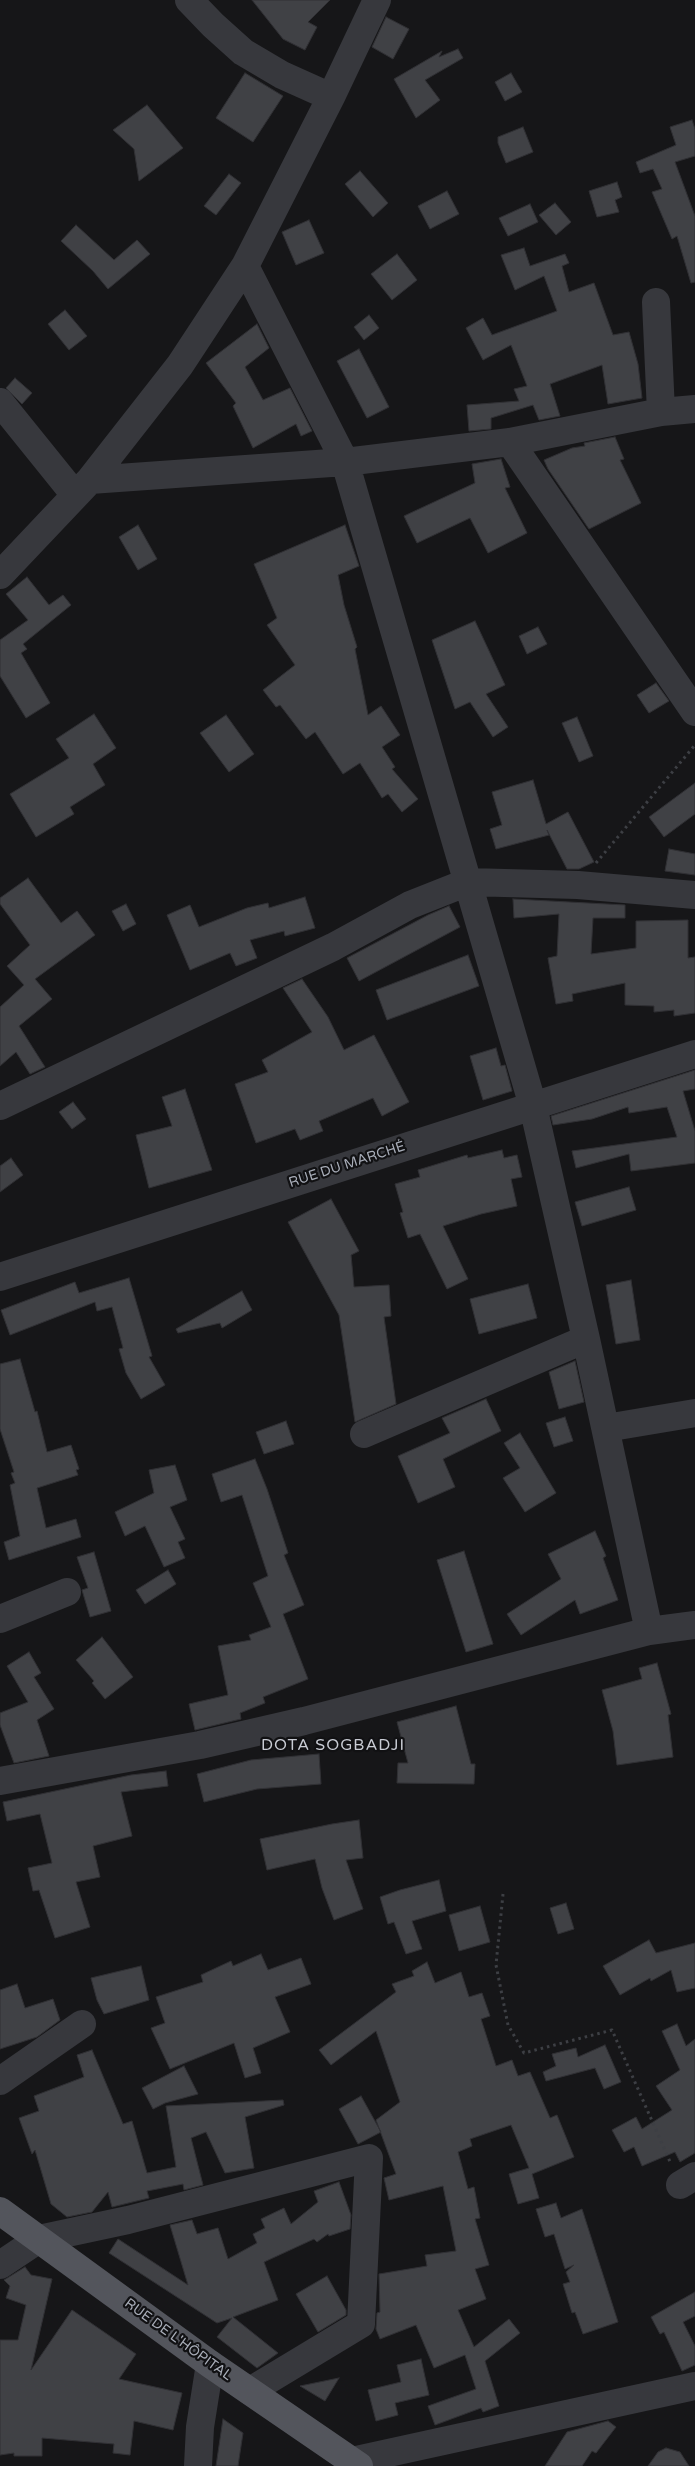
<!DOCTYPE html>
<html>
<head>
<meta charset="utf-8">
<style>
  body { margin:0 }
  canvas { display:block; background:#161618 }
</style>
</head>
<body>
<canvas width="695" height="2466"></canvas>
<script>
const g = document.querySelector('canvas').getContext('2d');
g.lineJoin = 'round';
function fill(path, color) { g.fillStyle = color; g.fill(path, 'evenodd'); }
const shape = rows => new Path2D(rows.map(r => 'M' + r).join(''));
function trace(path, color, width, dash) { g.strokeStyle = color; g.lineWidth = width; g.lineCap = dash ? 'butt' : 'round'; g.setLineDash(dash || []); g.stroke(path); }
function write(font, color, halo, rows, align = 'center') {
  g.font = font + ' "Varela Round",sans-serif'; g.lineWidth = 4.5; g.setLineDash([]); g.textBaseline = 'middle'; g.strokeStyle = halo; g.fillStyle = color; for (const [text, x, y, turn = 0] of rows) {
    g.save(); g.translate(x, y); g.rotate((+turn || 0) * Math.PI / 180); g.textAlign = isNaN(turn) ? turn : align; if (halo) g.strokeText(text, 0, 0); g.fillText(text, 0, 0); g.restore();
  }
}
const building = shape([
  [252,0,330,0,308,22,317,27,305,50,283,39,252,0],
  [386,17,409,29,393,59,372,47,386,17],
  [458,49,463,58,425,80,440,100,416,118,394,79,442,51,439,57,458,49],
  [245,73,283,96,253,142,216,118,245,73],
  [511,73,522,92,505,101,495,82,511,73],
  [147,105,183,148,139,181,134,149,113,130,147,105],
  [692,120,695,129,695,156,675,162,695,216,695,282,691,283,677,236,672,239,652,192,662,189,653,169,640,173,636,162,676,145,670,127,692,120],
  [523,127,533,152,506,163,498,143,498,137,523,127],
  [360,171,388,203,373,217,345,184,360,171],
  [229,174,241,183,216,215,204,206,229,174],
  [617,182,622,197,615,200,619,212,597,217,589,191,617,182],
  [447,191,459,214,430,229,418,206,447,191],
  [555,203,571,222,556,235,539,215,555,203],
  [530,204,538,222,508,236,499,218,530,204],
  [309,220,324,253,296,265,282,232,309,220],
  [76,225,114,260,137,240,150,254,108,289,93,271,61,241,76,225],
  [524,248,530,266,565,254,569,263,562,266,569,292,594,283,613,335,629,332,638,364,642,398,608,404,602,365,550,384,560,416,539,420,533,405,491,418,491,429,469,431,467,405,519,401,514,389,527,386,511,345,483,360,466,328,483,318,492,335,557,311,544,276,515,290,501,255,524,248],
  [397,254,417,280,392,300,371,274,397,254],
  [65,310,87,336,69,350,48,324,65,310],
  [369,315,379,328,364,340,354,327,369,315],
  [257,324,269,348,245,367,263,400,290,388,312,431,301,436,296,424,253,448,233,406,236,403,206,363,257,324],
  [359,349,389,407,367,418,337,361,359,349],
  [15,378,32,393,22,404,6,388,15,378],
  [615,437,624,459,620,460,641,503,589,529,548,469,544,460,572,448,585,446,584,443,615,437],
  [501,459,510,487,505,488,527,533,488,553,470,518,417,543,404,516,475,483,472,464,501,459],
  [138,525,157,559,138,570,119,537,138,525],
  [345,525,359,566,338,575,344,605,357,647,355,649,368,715,381,706,400,735,382,747,395,767,392,769,418,799,402,812,388,794,382,798,360,763,343,774,315,732,306,739,280,705,276,707,263,690,295,665,267,625,277,618,254,564,345,525],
  [27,577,49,605,63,595,71,605,23,644,27,649,21,653,50,703,26,718,0,676,0,640,28,620,6,594,27,577],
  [475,621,505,685,486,694,508,727,493,737,470,702,455,709,432,640,475,621],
  [538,627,547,644,527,654,519,636,538,627],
  [656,683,669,701,649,713,637,695,656,683],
  [94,714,116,748,93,764,105,785,70,807,74,814,36,837,10,794,69,758,56,739,94,714],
  [226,715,254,754,229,772,200,733,226,715],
  [577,717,593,756,579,762,562,723,577,717],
  [533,780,546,824,568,812,594,862,579,869,567,869,547,830,549,835,496,849,490,829,502,825,492,792,533,780],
  [695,783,695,814,664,837,649,817,695,783],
  [669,849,695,854,695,875,665,871,669,849],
  [28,878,61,923,77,911,95,935,35,979,52,999,19,1026,45,1067,30,1074,16,1052,0,1066,0,1007,24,985,7,966,30,945,0,904,0,898,28,878],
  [305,897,315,928,285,936,284,931,250,940,257,958,236,966,230,953,190,970,167,915,190,905,199,927,247,908,268,903,269,908,305,897],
  [513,899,625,905,625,918,593,918,591,954,636,948,636,921,688,920,688,958,695,957,695,1013,674,1016,674,1010,654,1012,654,1006,625,1005,625,983,572,994,573,1001,556,1004,548,958,557,956,559,914,514,918,513,899],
  [126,904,136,924,123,931,112,911,126,904],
  [449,906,460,927,359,981,347,958,428,915,449,906],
  [468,955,479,986,387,1020,376,990,468,955],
  [302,979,328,1017,344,1050,374,1035,409,1102,382,1116,373,1098,319,1121,323,1131,300,1140,295,1129,256,1143,235,1084,268,1072,262,1060,312,1032,283,988,302,979],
  [496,1048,501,1066,505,1065,512,1091,483,1100,470,1056,496,1048],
  [695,1070,695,1089,683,1091,695,1131,695,1163,631,1171,629,1154,576,1168,572,1151,677,1137,667,1107,629,1113,628,1107,592,1119,553,1125,551,1116,695,1070],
  [185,1089,212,1170,149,1188,136,1135,172,1126,162,1097,185,1089],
  [73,1102,86,1119,72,1129,59,1112,73,1102],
  [502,1150,504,1158,517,1155,522,1177,511,1179,517,1206,481,1214,443,1226,468,1279,447,1289,420,1234,408,1238,400,1213,403,1212,395,1184,420,1177,418,1170,467,1155,468,1158,502,1150],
  [11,1158,23,1175,0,1192,0,1166,11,1158],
  [629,1187,636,1210,582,1226,575,1202,629,1187],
  [331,1199,359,1251,351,1255,354,1287,389,1285,391,1316,384,1317,396,1404,355,1422,339,1315,288,1222,331,1199],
  [129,1278,152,1356,149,1357,165,1385,141,1399,126,1373,119,1349,123,1348,112,1307,97,1311,95,1302,10,1335,1,1310,75,1282,79,1293,129,1278],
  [631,1280,640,1340,616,1344,606,1285,631,1280],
  [528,1284,537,1318,479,1334,470,1299,528,1284],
  [242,1291,252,1310,222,1328,220,1323,178,1333,176,1329,242,1291],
  [20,1359,35,1412,37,1411,47,1452,71,1445,79,1469,76,1470,78,1475,37,1488,46,1528,76,1519,81,1537,9,1560,4,1542,20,1536,10,1485,15,1483,11,1473,14,1472,0,1429,0,1364,20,1359],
  [575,1361,584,1402,559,1409,549,1372,575,1361],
  [486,1399,501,1431,443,1459,455,1487,418,1503,398,1456,450,1433,442,1418,486,1399],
  [565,1417,573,1441,554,1447,546,1423,565,1417],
  [286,1421,294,1444,264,1454,256,1432,286,1421],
  [520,1433,556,1493,525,1512,503,1478,520,1468,504,1443,520,1433],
  [255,1459,267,1489,288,1553,284,1555,304,1605,283,1614,308,1679,263,1697,265,1703,240,1713,241,1719,195,1730,189,1704,228,1695,218,1646,251,1640,249,1635,271,1627,253,1583,268,1576,242,1495,221,1502,212,1474,255,1459],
  [175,1465,187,1500,170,1507,185,1539,178,1542,185,1558,164,1567,145,1526,125,1536,115,1512,154,1493,149,1470,175,1465],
  [595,1531,606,1556,603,1558,618,1600,580,1614,575,1600,521,1635,507,1614,561,1579,548,1554,595,1531],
  [464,1551,493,1644,466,1652,437,1560,464,1551],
  [94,1552,111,1611,90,1617,82,1590,88,1588,77,1557,94,1552],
  [168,1570,176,1584,145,1604,136,1590,168,1570],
  [102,1637,133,1677,105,1699,92,1683,94,1681,76,1660,102,1637],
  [29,1652,41,1673,34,1677,54,1709,37,1720,49,1756,14,1763,0,1725,0,1713,28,1702,7,1666,29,1652],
  [657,1663,671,1714,668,1715,673,1757,617,1765,613,1731,602,1690,642,1679,639,1668,657,1663],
  [456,1706,471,1764,475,1764,474,1784,397,1783,398,1763,408,1763,397,1722,456,1706],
  [319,1754,321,1784,257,1789,204,1802,197,1774,251,1760,319,1754],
  [166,1771,168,1786,121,1792,132,1836,93,1846,100,1877,76,1882,90,1927,55,1938,39,1890,33,1891,28,1868,52,1863,40,1814,7,1821,3,1802,131,1775,166,1771],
  [359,1820,363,1858,346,1860,363,1909,334,1920,322,1888,315,1859,267,1870,260,1839,332,1824,359,1820],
  [439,1880,446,1911,412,1921,422,1949,406,1954,394,1922,388,1924,380,1897,400,1890,439,1880],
  [566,1903,574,1929,558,1934,550,1908,566,1903],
  [480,1906,490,1942,459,1951,449,1915,480,1906],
  [649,1940,656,1953,695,1943,695,1988,677,1992,671,1970,651,1981,650,1978,620,1995,603,1966,649,1940],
  [261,1954,268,1970,301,1958,311,1984,275,1997,290,2032,253,2048,261,2073,245,2078,234,2043,170,2069,151,2028,165,2023,156,1997,203,1982,201,1975,231,1961,233,1966,261,1954],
  [427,1962,435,1983,461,1972,469,1997,482,1993,490,2016,481,2019,496,2066,512,2060,518,2076,530,2072,550,2118,557,2115,574,2157,532,2174,539,2198,518,2204,509,2174,529,2168,511,2125,470,2139,472,2146,458,2152,468,2189,474,2187,480,2218,475,2219,489,2265,475,2269,486,2299,458,2310,474,2347,509,2319,520,2333,485,2361,499,2406,483,2412,481,2408,435,2425,428,2406,476,2389,465,2355,434,2368,416,2325,380,2339,376,2329,377,2313,380,2312,379,2274,427,2266,425,2255,456,2251,443,2186,389,2200,384,2178,396,2174,376,2120,400,2102,376,2031,331,2065,319,2050,396,1992,392,1984,414,1976,412,1971,427,1962],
  [141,1966,149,2000,104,2014,97,2000,91,1978,141,1966],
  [17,1984,25,2008,53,1999,60,2020,37,2037,0,2049,0,1990,17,1984],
  [677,2024,686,2046,695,2039,695,2153,680,2162,675,2152,642,2166,634,2147,624,2152,612,2130,636,2117,642,2129,672,2110,656,2086,680,2070,662,2031,677,2024],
  [605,2045,621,2082,604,2089,595,2068,546,2081,543,2072,556,2066,552,2054,576,2048,578,2057,605,2045],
  [92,2050,123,2124,132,2121,147,2173,176,2167,166,2106,283,2100,284,2105,245,2117,254,2168,225,2173,206,2132,191,2138,203,2185,184,2190,183,2184,147,2191,149,2198,112,2207,108,2192,92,2212,67,2217,51,2204,35,2150,32,2154,19,2118,39,2111,34,2096,84,2077,77,2055,92,2050],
  [184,2066,198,2094,165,2103,153,2109,142,2088,184,2066],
  [361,2096,381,2132,358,2144,339,2109,361,2096],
  [339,2182,351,2215,350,2229,329,2236,328,2234,317,2242,314,2239,264,2262,278,2300,233,2317,278,2353,257,2368,217,2337,232,2318,217,2323,109,2253,118,2239,188,2285,170,2225,192,2220,197,2234,218,2228,228,2259,257,2243,253,2234,265,2228,261,2219,284,2208,291,2224,318,2202,314,2191,339,2182],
  [556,2203,561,2218,582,2209,618,2322,583,2334,575,2312,572,2313,563,2284,570,2282,566,2272,574,2265,565,2269,554,2234,545,2237,536,2209,556,2203],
  [25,2267,31,2275,52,2279,31,2370,72,2310,136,2354,119,2379,182,2393,173,2430,134,2421,130,2455,113,2453,114,2444,42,2438,42,2456,14,2456,14,2453,0,2455,0,2340,18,2340,26,2305,6,2298,10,2286,4,2280,25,2267],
  [327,2276,346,2310,346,2315,318,2332,296,2294,327,2276],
  [695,2292,695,2316,683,2322,695,2346,695,2365,682,2371,664,2332,660,2334,651,2317,695,2292],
  [421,2359,429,2395,395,2403,398,2415,376,2421,368,2390,401,2382,397,2365,421,2359],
  [339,2378,325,2401,300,2386,339,2378],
  [223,2419,243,2433,238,2466,216,2466,223,2419],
  [608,2421,616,2427,596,2453,592,2451,582,2466,545,2466,567,2432,608,2421],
  [666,2448,680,2452,689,2466,648,2466,658,2452,666,2448]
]);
fill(building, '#404145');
trace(building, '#303034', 1);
trace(shape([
  [596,863,695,745],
  [503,1894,496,1965,508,2025,524,2053,612,2030,671,2164]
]), '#3d3f44', 3, [2.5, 4]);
trace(shape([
  [189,0,213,25,243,52,282,75,331,97],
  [245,266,345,462,533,1106,586,1339,649,1631],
  [656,302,661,412],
  [0,402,75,495],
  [510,442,695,712],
  [90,480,345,462,510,442,661,412,695,409],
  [0,575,90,480,180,365,245,266,331,97,377,0],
  [0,1106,333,947,410,905,468,882,578,885,695,895],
  [0,1277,695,1054],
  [606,1428,695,1413],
  [364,1434,586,1339],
  [0,1619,67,1592],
  [0,1781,200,1745,304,1721,649,1631,695,1625],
  [0,2081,82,2024],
  [680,2185,695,2176],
  [0,2265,39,2239,128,2220,369,2158,361,2324,250,2391],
  [352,2461,695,2386],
  [198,2466,200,2427,210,2364]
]), '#37383d', 28);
trace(shape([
  [0,2211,210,2364,359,2466]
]), '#53555c', 28);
write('14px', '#a8adb8', '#111113', [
  ["RUE DU MARCHÉ",347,1165,-18],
  ["RUE DE L'HÔPITAL",178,2340,36]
]);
g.letterSpacing = '1px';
write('16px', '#c9ccd4', '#111113', [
  ["DOTA SOGBADJI",333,1746]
]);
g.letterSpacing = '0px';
</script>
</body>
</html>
